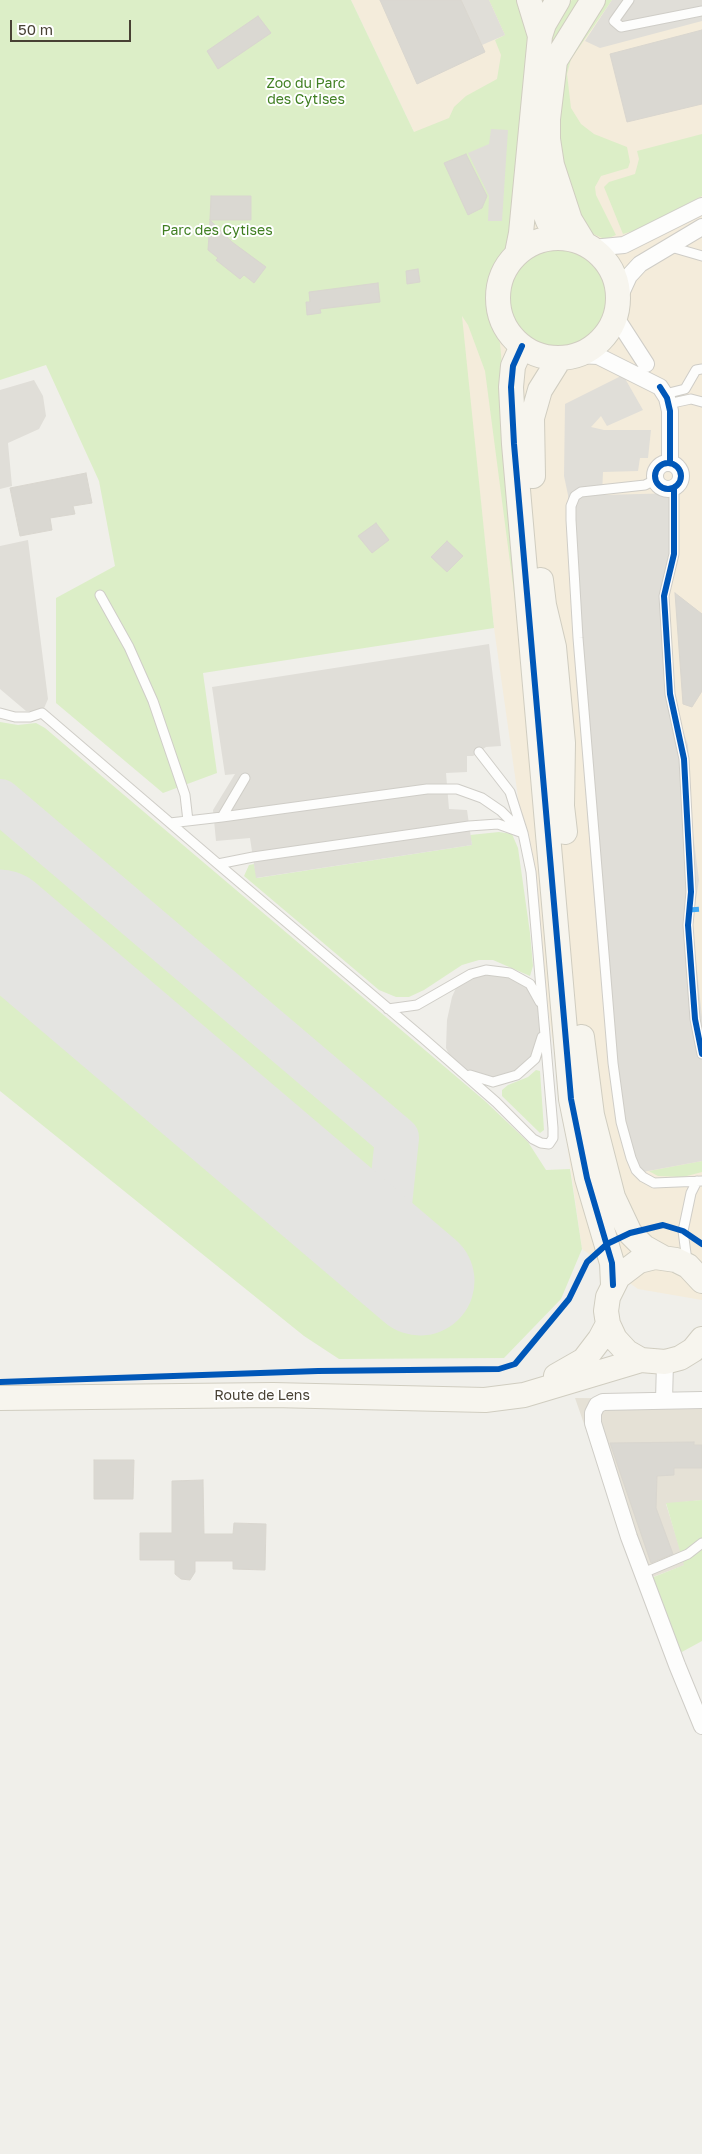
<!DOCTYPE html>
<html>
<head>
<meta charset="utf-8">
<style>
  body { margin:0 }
  #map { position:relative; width:702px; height:2154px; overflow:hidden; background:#f0efea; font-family:"Golos Text",sans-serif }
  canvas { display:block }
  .scale { position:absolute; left:10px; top:20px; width:121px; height:22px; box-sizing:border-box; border:2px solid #484134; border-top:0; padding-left:6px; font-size:15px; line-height:18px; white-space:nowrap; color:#484134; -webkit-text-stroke:4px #fff; paint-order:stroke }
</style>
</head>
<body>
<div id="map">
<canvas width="702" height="2154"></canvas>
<div class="scale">50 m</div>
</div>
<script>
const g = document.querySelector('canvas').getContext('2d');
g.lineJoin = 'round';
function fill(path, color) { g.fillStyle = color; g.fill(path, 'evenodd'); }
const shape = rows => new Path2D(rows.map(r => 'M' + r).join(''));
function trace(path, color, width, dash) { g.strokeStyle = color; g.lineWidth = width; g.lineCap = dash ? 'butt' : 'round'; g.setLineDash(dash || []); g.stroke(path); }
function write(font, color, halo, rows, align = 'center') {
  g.font = font + ' "Golos Text",sans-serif'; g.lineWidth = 4; g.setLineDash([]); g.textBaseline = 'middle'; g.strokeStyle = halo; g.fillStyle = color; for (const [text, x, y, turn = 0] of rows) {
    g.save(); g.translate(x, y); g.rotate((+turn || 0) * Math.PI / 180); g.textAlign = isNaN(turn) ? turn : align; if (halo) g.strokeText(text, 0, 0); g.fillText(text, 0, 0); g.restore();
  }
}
fill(shape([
  [575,1398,702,1399,702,1500,666,1504,685,1565,639,1582]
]), '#e5e1d6');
fill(shape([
  [351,0,702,0,702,1300,638,1289,582,1249,494,628,456,269,414,132]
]), '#f4ecdb');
fill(shape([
  [0,0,351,0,414,132,449,118,454,107,466,96,497,79,501,55,495,40,505,35,489,0,519,0,528,24,513,242,491,273,487,286,486,305,490,322,500,343,527,654,522,654,485,371,468,325,462,316,494,628,203,673,217,773,163,793,56,703,56,598,115,566,99,481,46,365,0,380],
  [572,0,586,0,548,56,553,28,568,3],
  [598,0,612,0,571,59,567,74,571,108,581,124,594,134,627,147,630,162,628,168,601,176,595,187,596,195,616,235,609,238,602,238,589,232,586,235,554,158,558,62],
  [702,134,702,196,637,230,623,234,604,187,609,182,635,174,639,159,637,151],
  '508 299a49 49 0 1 1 98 0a49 49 0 1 1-98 0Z',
  [0,722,18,725,36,723,45,728,485,1101,528,1142,546,1170,570,1169,582,1249,561,1299,504,1358,339,1359,304,1336,0,1091],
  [499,832,512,834,518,848,530,933,533,966,530,976,493,960,479,960,462,965,424,990,409,997,396,997,379,990,244,876,249,865,254,864,257,878,472,845,470,835],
  [536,1070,540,1071,544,1130,540,1133,502,1096,502,1090,508,1085,528,1077],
  [702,1161,702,1172,683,1177,658,1176,643,1168,649,1171],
  [702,1500,702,1641,680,1653,651,1578,684,1565,666,1503]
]), '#dceec7');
fill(shape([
  [461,0,489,0,505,35,482,45],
  [612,0,702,0,702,21,600,48,585,41],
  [491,129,508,130,502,221,488,221,489,196,468,153,489,144],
  [623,375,643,410,607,426,601,416,591,427,604,430,651,430,648,458,640,458,638,471,603,472,602,495,678,493,679,550,668,590,675,708,688,745,692,826,699,880,692,925,702,1017,702,1161,632,1174,624,1150,614,1097,594,898,571,605,568,495,564,476,565,404],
  [34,380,43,396,46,416,39,429,8,443,12,486,0,489,0,390],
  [28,540,48,699,42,713,26,711,0,689,0,546],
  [489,644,501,746,486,747,473,756,467,756,467,772,446,773,449,809,467,810,472,845,256,878,250,838,216,841,213,810,235,774,225,775,212,687],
  [486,970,530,984,540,1001,544,1021,535,1059,517,1075,493,1082,454,1066,446,1048,447,1020,452,997,459,981]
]), '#e0ded8');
trace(shape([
  [0,801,397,1138,385,1252]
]), '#e4e4e1', 44);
trace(shape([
  [0,924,420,1281]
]), '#e4e4e1', 109);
const building = shape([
  [380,0,461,0,485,52,417,84,380,0],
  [258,16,271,33,218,69,207,51,258,16],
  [702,30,702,104,627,122,610,54,702,30],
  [466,154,487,196,482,208,468,215,444,163,466,154],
  [211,196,251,196,251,220,210,220,211,196],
  [210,220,232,242,266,267,254,283,244,275,240,279,216,260,218,258,208,250,210,220],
  [418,269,420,282,407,284,406,271,418,269],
  [378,283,380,302,320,309,321,313,307,315,306,302,310,302,309,292,378,283],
  [86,473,92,503,73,506,75,514,50,518,52,530,20,536,10,488,86,473],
  [376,523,389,540,372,553,358,536,376,523],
  [447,541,463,556,447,572,431,557,447,541],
  [675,593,702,614,702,691,692,707,683,704,675,593],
  [694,1442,694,1445,702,1445,702,1468,674,1468,674,1475,657,1476,656,1508,673,1554,651,1563,610,1443,694,1442],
  [94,1460,134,1460,133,1499,94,1499,94,1460],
  [203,1480,204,1534,233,1534,234,1523,266,1524,265,1570,233,1569,233,1561,195,1561,195,1572,190,1580,181,1579,175,1574,175,1560,140,1560,140,1533,172,1533,172,1481,203,1480]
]);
fill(building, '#dad8d2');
trace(building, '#d9d6cf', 1);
const lane = shape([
  [629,0,614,21,621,27,702,11],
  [671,247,702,256],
  [665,394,685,389,696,370,702,369],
  [668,404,691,399,702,402],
  [655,480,645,485,581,492,575,496,571,506,571,520,578,638,613,1063,621,1122,631,1158,636,1170,643,1177,654,1183,702,1181],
  [674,488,674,554,664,596,670,694,684,759,691,892,688,925,695,1019,702,1054],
  [100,595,129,647,153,701,185,795,188,821],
  [0,713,15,717,30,717,42,713,218,864,423,1038,496,1102,533,1139,541,1143,549,1144,553,1138,553,1128,531,872,523,833,498,824,469,826,253,857,218,864],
  [245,778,222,817,427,789,457,789,482,798,501,811,523,833,510,792,479,752],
  [170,823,222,817],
  [388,1009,417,1005,471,974,486,970,510,973,530,984,540,1002],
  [470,1075,493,1082,517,1075,535,1059,542,1037],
  [687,1261,683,1231,691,1193,697,1181],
  [643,1573,688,1554,702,1543]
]);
const street = shape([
  [592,248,624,245,702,206],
  [618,300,629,276,640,264,702,227],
  [615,316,646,364],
  [577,355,598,356,660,387,667,398,670,411,670,462],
  '655 476a13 13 0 1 1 26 0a13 13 0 1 1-26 0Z',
  [664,1400,665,1362],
  [702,1400,603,1402,597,1405,593,1413,593,1423,629,1537,677,1665,702,1726]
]);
const secondary = shape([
  [529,0,540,36],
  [534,170,542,205,548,221,558,231,572,239],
  '498 298a60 60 0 1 1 120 0a60 60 0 1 1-120 0Z',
  [584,243,570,220,552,165,548,139,548,119,555,61,593,0],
  [517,253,521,233,540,36,544,24,558,0],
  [522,346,513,366,511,387,514,444,571,1099,587,1178,612,1263,613,1285],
  [533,476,532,418,540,390,560,358],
  [541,580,544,605,554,647,563,743,562,806,565,832],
  [582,1037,592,1115,613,1197,630,1233,644,1247,662,1257],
  [702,1281,688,1266,676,1260,655,1257,639,1261,618,1277,608,1297,606,1311,608,1324,615,1339,627,1352,641,1360,665,1362,680,1358,693,1350,702,1339],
  [556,1376,584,1360,600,1339,608,1324],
  [0,1398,273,1395,485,1400,524,1395,641,1360]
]);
trace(lane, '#cfcdc7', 11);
trace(street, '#cfcdc7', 18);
trace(secondary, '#d0cdc0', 26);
trace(lane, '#fdfdfc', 9);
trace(street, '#fdfdfc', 16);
trace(secondary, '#f7f5ee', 24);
trace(shape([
  [689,910,702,909]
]), '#3fa9f5', 5, [10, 5]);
trace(shape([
  [522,346,513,366,511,387,514,444,571,1099,587,1178,612,1263,613,1285],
  [660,387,667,398,670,411,670,462],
  '655 476a13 13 0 1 1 26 0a13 13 0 1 1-26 0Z',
  [674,488,674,554,664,596,670,694,684,759,691,892,688,925,695,1019,702,1054],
  [0,1382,318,1371,499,1369,515,1364,569,1299,587,1262,607,1244,630,1233,663,1225,683,1231,702,1244]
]), '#0057b8', 6);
write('14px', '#407f22', '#fff', [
  ["Zoo du Parc",306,84],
  ["des Cytises",306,100],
  ["Parc des Cytises",217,231]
]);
write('14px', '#484134', '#fff', [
  ["Route de Lens",262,1396]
]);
</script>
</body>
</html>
